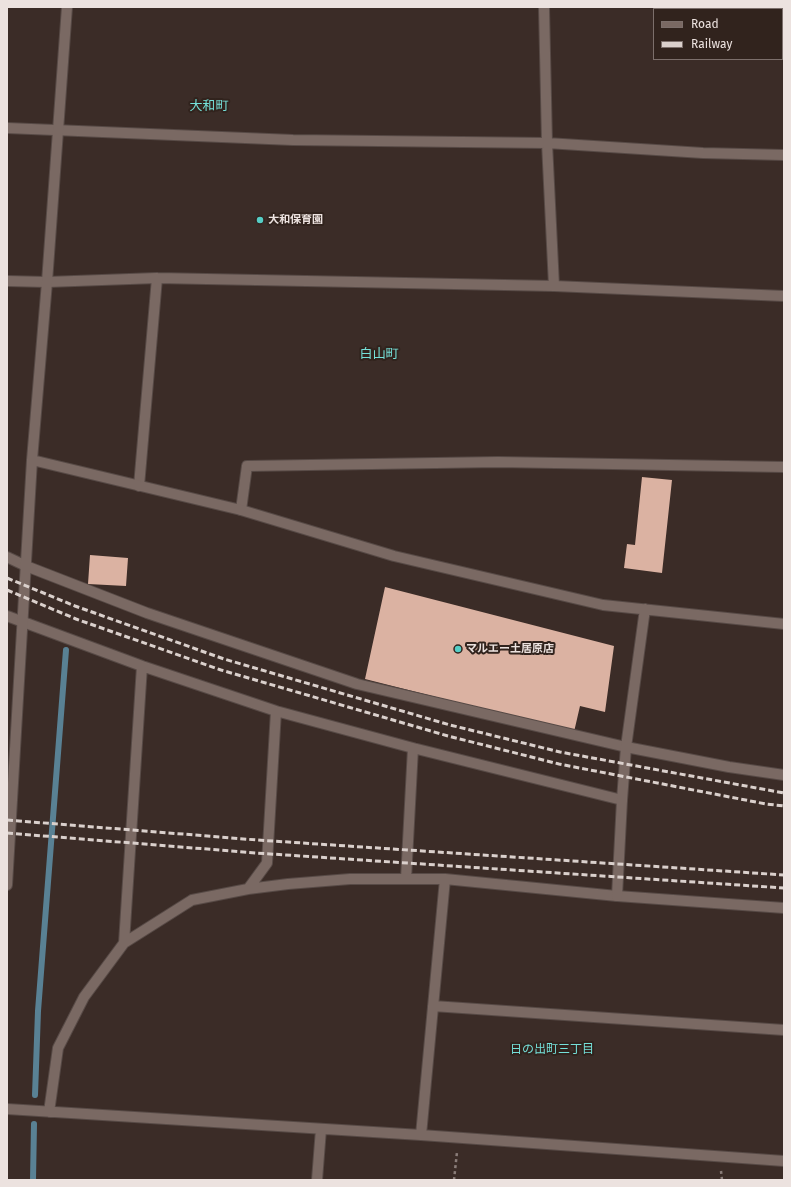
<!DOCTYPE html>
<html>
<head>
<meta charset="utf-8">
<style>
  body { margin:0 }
  #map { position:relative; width:791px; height:1187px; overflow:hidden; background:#3b2c27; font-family:"Fira Sans",sans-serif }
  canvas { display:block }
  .frame { position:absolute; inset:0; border:8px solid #ece2df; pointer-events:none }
  .legend { position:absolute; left:653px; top:8px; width:130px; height:52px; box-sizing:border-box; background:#31231d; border:1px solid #7c6f6b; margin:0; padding:5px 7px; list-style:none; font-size:12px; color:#ece2df }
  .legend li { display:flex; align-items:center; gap:8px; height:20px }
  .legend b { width:20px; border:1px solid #7c6f6b }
</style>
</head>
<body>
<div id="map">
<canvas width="791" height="1187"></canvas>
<div class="frame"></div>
<ul class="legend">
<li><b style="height:5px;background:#7a6963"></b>Road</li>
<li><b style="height:5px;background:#dad0cc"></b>Railway</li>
</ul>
</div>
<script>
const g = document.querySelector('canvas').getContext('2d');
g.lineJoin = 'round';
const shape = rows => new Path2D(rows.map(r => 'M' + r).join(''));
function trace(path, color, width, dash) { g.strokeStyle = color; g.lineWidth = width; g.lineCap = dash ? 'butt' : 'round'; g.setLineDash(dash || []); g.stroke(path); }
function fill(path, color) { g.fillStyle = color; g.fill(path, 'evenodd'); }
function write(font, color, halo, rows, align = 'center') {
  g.font = font + ' "Fira Sans","Noto Sans JP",sans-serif'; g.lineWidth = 4; g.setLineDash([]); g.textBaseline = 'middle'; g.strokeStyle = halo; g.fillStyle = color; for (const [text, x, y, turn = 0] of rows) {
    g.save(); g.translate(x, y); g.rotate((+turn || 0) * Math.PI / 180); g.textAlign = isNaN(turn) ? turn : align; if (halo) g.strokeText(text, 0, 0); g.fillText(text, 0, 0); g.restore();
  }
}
trace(shape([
  [35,1095,38,1011,66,650],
  [33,1180,34,1124]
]), '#598194', 6);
fill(shape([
  [717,7,756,7,756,9,717,9],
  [773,7,784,7,784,19,782,18,782,9,773,9],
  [642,477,672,480,662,573,624,568,627,544,635,545],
  [90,555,128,558,126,586,88,584],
  [385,587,614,646,605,712,580,706,574,732,365,679]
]), '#dbb2a2');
const minor = shape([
  [544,7,547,143,554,286],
  [7,128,293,140,547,143,703,153,784,155],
  [7,281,47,282,157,278,554,286,784,296],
  [139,486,157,278],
  [241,510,247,466,498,462,784,467],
  [7,557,26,566,147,613,357,684,626,747,729,767,784,775],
  [7,616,142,666,276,711,413,748,622,800],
  [406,879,413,748],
  [248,889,267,863,276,711],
  [124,943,142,666],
  [433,1006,784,1030],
  [7,1109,421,1135,784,1161],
  [49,1112,58,1048,84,997,124,943,192,900,248,889,288,884,350,879,445,879,617,896,784,908],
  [421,1135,445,879],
  [317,1180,321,1129]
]);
const tertiary = shape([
  [32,460,241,510,394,556,603,605,784,624],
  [7,885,32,460,47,282,67,7],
  [617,896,622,800,626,747,645,609]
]);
trace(minor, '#574a46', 12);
trace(tertiary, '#574a46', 12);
trace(shape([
  [721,1171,722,1180],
  [454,1180,457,1152]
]), '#8a7d79', 2.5, [3, 3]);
trace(minor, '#7a6963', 10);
trace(tertiary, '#7a6963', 10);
trace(shape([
  [7,578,75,606,224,659,450,725,560,752,784,793],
  [7,590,76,619,221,670,448,736,559,764,766,804,784,806],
  [7,820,257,840,784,875],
  [7,833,256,853,784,888]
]), '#dad0cc', 3, [6, 3]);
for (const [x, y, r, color] of [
  [260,220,4,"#55cec6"],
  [458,649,4,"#55cec6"]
]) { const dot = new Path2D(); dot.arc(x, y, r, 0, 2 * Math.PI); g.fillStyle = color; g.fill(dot); trace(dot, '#31231d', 1.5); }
write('bold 11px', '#ece2df', '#31231d', [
  ["大和保育園",268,220],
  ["マルエー土居原店",466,649]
], 'left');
write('12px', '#75e0d9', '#31231d', [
  ["日の出町三丁目",552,1050]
]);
write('13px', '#75e0d9', '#31231d', [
  ["大和町",209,106],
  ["白山町",379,354]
]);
</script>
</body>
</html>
